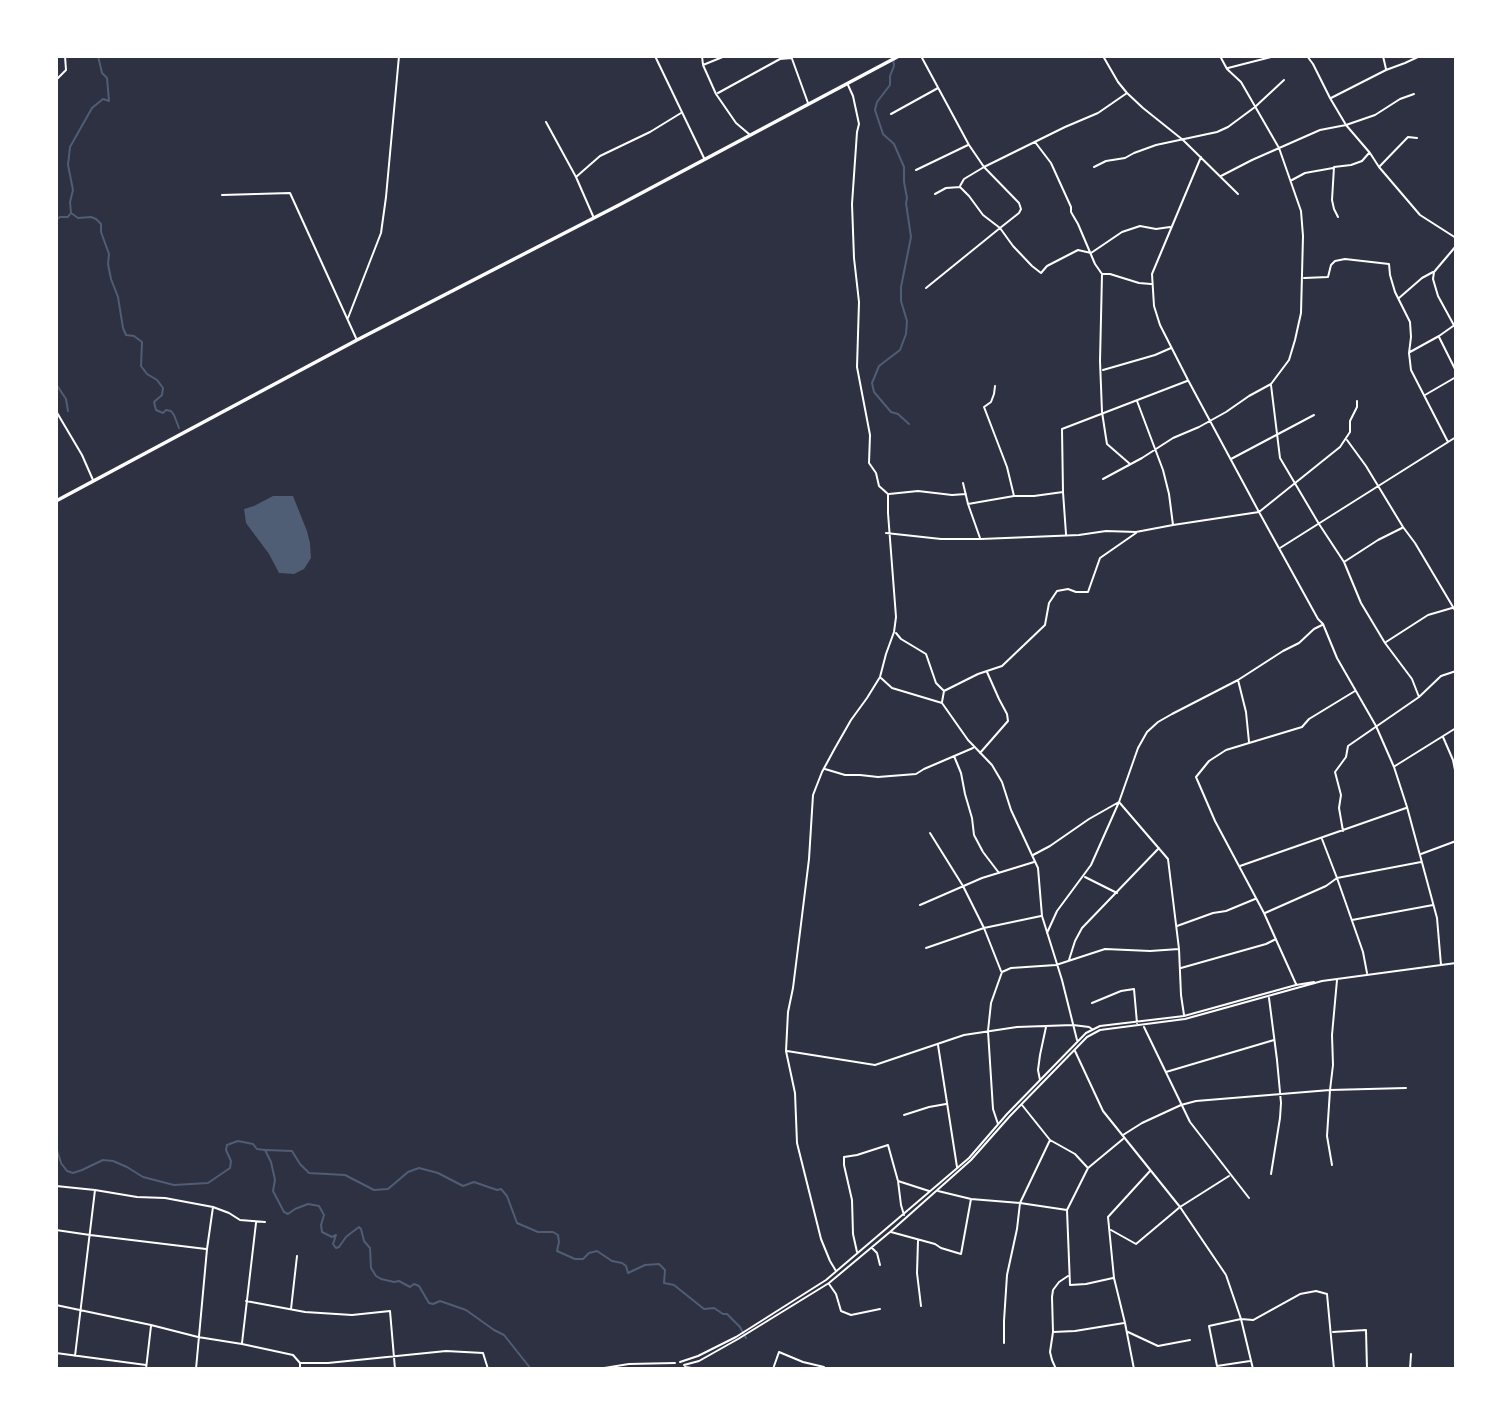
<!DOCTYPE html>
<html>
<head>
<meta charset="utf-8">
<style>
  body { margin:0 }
  #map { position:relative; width:1512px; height:1425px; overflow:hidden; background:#2d3142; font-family:Mulish,sans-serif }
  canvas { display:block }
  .frame { position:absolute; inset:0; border:58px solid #fff; pointer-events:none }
</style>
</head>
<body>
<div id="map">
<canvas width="1512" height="1425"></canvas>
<div class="frame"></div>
</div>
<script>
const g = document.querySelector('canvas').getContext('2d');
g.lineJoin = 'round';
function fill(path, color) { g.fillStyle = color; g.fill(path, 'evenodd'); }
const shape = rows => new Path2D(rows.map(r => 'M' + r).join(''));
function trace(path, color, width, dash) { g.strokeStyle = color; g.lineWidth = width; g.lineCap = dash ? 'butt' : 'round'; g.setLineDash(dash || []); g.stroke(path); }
fill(shape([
  [273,496,293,496,307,531,310,543,311,558,304,569,294,574,279,573,269,554,246,523,244,509,254,506]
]), '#4f5d75');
trace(shape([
  [98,56,102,73,107,78,109,101,103,99,92,108,70,147,68,165,73,190,70,202,71,213,78,218,91,217,96,219,101,224,101,232,109,254,108,264,111,279,118,297,123,328,126,335,134,336,142,342,141,366,147,374,157,380,163,388,162,395,154,402,156,410,163,413,166,410,171,411,174,415,179,428],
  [893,56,894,66,890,76,890,85,877,102,875,110,883,134,894,144,904,167,904,182,907,198,906,203,911,237,901,287,901,301,907,321,906,334,900,350,879,366,872,383,874,392,891,412,898,414,909,424],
  [56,220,60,217,68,217,70,214],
  [56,337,56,350],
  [56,384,66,399,68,411],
  [56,1147,61,1163,67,1171,73,1173,82,1170,103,1160,113,1161,127,1167,143,1177,174,1185,208,1183,230,1168,231,1161,226,1150,227,1145,238,1141,253,1144,257,1149,265,1150,271,1162,275,1180,273,1191,284,1212,288,1214,295,1209,308,1204,319,1206,324,1215,321,1225,322,1232,332,1237,336,1235,333,1244,336,1248,339,1247,346,1237,351,1233,359,1227,361,1229,364,1241,370,1248,371,1268,376,1276,381,1279,394,1282,399,1281,410,1287,414,1284,419,1286,429,1303,433,1304,440,1301,466,1310,494,1330,504,1335,531,1369],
  [266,1150,292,1151,300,1164,309,1173,345,1175,374,1190,388,1189,408,1172,419,1168,438,1173,463,1186,474,1182,497,1190,501,1189,507,1196,517,1223,538,1232,553,1232,558,1235,559,1242,557,1251,575,1259,583,1259,589,1253,597,1251,612,1261,622,1263,626,1266,628,1273,645,1265,659,1264,665,1270,664,1283,674,1285,704,1309,714,1308,723,1314,727,1314,740,1327,746,1338]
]), '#4f5d75', 2);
trace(shape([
  [655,56,704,158],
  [702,56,703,65,716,94,736,123,749,134],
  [791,56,808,103],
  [921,56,969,145,984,167,1019,203,1021,209,1019,213,1000,228,926,288],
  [1103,56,1118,82,1127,93,1143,108,1183,140,1238,194],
  [1307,56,1313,64,1330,98,1346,125,1370,153,1379,167,1420,215,1456,238],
  [1383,56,1386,69],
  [703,65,725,56],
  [1228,68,1275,56],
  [56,80,66,70,65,56],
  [718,93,780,59,792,58],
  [1331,98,1386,70,1405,63,1420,56],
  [891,114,938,88],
  [546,122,576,177,593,216],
  [1035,142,1051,163,1071,207,1071,212,1078,224,1095,264,1102,274,1100,361,1102,412,1106,438,1107,444,1130,464],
  [1201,157,1152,274,1154,306,1160,325,1188,380,1259,512,1318,619,1323,624,1337,658,1376,726,1394,767,1407,807,1437,918,1441,965],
  [1380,166,1408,137,1417,138],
  [1094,167,1106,161,1125,158,1134,153,1156,145,1217,132,1228,127,1255,107,1284,80],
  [916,170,968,145],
  [1221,176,1252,160,1320,130,1346,125,1375,115,1400,99,1414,94],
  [576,177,600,156,650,132,681,113],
  [1292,180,1305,173,1333,168],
  [960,186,964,179,984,167,1065,127,1098,113,1127,93],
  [935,194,946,188,960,187,969,196,983,215,1000,228,1013,246,1032,266,1041,273,1047,266,1078,250,1091,253,1122,232,1140,226,1156,229,1170,227],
  [222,195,290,193,356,338],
  [1338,217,1334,209,1332,200,1334,167,1351,165,1362,161,1369,153],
  [1456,246,1434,272,1433,279,1438,296,1456,329],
  [1102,274,1110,274,1139,283,1151,284],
  [1304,278,1328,277,1331,265,1335,261,1345,259,1389,264,1390,275,1395,292,1410,322,1411,337,1409,353,1411,370,1448,442],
  [1399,298,1422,278,1433,272],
  [348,318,381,233,386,197,399,56],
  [1439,337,1456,371],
  [1410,352,1439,336,1456,324],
  [1103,370,1155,355,1171,348],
  [1271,385,1280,458,1319,524,1344,562,1361,603,1385,643,1412,679,1419,697],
  [995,386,994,394,991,402,984,407,1007,467,1014,496],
  [1425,395,1456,377],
  [1137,401,1163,470,1169,494,1173,525],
  [56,411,82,455,93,480],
  [1347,440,1366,466,1403,527,1415,543,1456,612],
  [1231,459,1314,415],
  [1103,479,1142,458,1173,438,1199,427,1226,412,1249,396,1271,384,1289,360,1295,340,1301,313,1303,236,1301,211,1279,148,1241,82,1227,69,1220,56],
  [963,483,968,504,980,538],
  [889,494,918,491,952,495,966,494],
  [968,504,1014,496,1034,496,1063,492],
  [886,533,941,539,981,539,1079,535,1106,531,1136,532,1173,525,1259,512,1340,447,1350,432,1350,421,1357,407,1357,401],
  [1066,534,1063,492,1062,429,1187,381],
  [1280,548,1456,437],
  [1344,562,1378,540,1402,528],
  [896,633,901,639,926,654,936,683,944,691,942,702],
  [1386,642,1428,615,1452,608],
  [881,678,892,688,942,703,968,740,992,765,1002,782,1011,810,1038,868,1042,916,1062,980,1077,1040],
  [1238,680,1246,712,1249,742],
  [944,691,978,674,1002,666,1045,625,1049,603,1057,591,1068,589,1076,592,1088,592,1100,558,1136,533],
  [1443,737,1453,760,1456,775],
  [980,753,1008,721,1007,714,999,699,987,672],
  [954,756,961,773,965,794,972,818,974,835,983,852,999,873],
  [1395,766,1456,728],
  [825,769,845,775,860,775,878,777,916,774,924,769,973,748],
  [1343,831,1339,808,1341,795,1335,772,1346,757,1348,746,1419,697,1441,676,1456,671],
  [930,833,963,886,984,928,1001,971],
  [1322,839,1337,878,1363,952,1367,973],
  [1421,854,1456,841],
  [1033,855,1050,846,1089,819,1119,802,1168,859,1179,949,1181,995,1184,1015],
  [1240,866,1406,808],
  [1085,877,1117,893],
  [920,905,982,878,1034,862],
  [1265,913,1326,886,1337,878,1421,862],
  [1352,920,1433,905],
  [1177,926,1213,913,1226,911,1255,899],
  [1047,933,1057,911,1091,865,1119,802,1138,748,1147,732,1158,722,1172,714,1238,680,1283,651,1299,643,1314,629,1322,625],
  [926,948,984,928,1041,916],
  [1069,960,1075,941,1082,928,1159,848],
  [1181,968,1266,944,1276,939],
  [1296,984,1264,913,1215,821,1196,777,1209,761,1226,750,1302,727,1309,719,1355,691],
  [1269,998,1277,1060,1281,1103,1280,1118,1271,1174],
  [1092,1003,1121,991,1134,989,1137,1023],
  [1144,1027,1190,1122,1249,1198],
  [938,1045,957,1167],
  [787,1051,875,1065,964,1035,1017,1027,1073,1025,1089,1027,1092,1029],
  [1075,1051,1103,1111,1180,1207,1226,1275,1241,1319,1253,1369],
  [1166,1072,1274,1040],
  [1040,1080,1038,1070,1040,1055,1046,1027],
  [1022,1105,1050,1140,1075,1154,1087,1167],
  [904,1115,929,1107,946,1104],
  [998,1124,993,1109,988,1031,991,1003,1002,972,1011,968,1056,965,1105,949,1150,951,1179,949],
  [1123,1135,1142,1123,1181,1105,1196,1101,1330,1090,1333,1065,1332,1035,1337,980],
  [1332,1165,1327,1136,1330,1090,1406,1088],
  [898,1181,929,1191],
  [56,1186,95,1190,137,1197,165,1198,213,1207,229,1213,240,1220,265,1222],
  [938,1191,971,1199,1020,1203,1067,1210],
  [56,1230,90,1235,206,1249],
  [1111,1230,1136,1244,1180,1207,1229,1176],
  [891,1232,935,1244,941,1248,961,1254,971,1199],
  [918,1241,917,1273,921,1306],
  [872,1248,877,1253,880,1265],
  [857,1252,853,1234,852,1200,844,1165,844,1157,857,1155,888,1145,898,1181,901,1205,904,1215],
  [836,1271,830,1261,821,1239,797,1143,795,1093,786,1051,788,1012,793,988,801,924,809,859,813,795,822,772,835,748,851,720,867,698,880,677,886,654,894,632,896,617,888,513,888,494,879,486,876,473,869,463,870,435,857,367,859,302,854,258,852,204,857,132,859,124,853,96,848,85],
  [1113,1278,1086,1284,1070,1285,1067,1210,1088,1168,1123,1139],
  [829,1284,836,1294,841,1311,851,1315,880,1309],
  [246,1301,305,1312,352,1315,390,1311,395,1369],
  [56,1305,151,1325,198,1337,242,1344,293,1355,300,1363,300,1369],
  [291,1309,297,1256],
  [1053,1332,1075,1331,1124,1323],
  [1128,1332,1158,1346,1190,1340],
  [1333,1332,1366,1330,1367,1369],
  [242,1343,256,1223],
  [1004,1343,1004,1321,1007,1275,1017,1229,1020,1203,1050,1140],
  [56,1353,146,1365],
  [75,1356,95,1190],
  [1250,1361,1217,1366,1209,1326,1241,1319,1253,1320,1300,1294,1316,1291,1327,1294,1334,1369],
  [680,1362,698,1356,736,1337,826,1280,969,1158,1007,1114,1086,1033,1100,1026,1184,1016,1296,985,1314,982],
  [301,1363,328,1363,446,1351,483,1353,488,1369],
  [684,1365,699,1361,738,1339,829,1283,890,1232,971,1160,1010,1116,1087,1037,1100,1030,1185,1019,1322,981,1456,963],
  [685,1367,698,1369],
  [146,1369,151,1326],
  [196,1369,207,1249,213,1207],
  [598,1369,629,1364,675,1363],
  [773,1369,779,1352,803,1362,824,1367],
  [1056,1369,1052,1360,1050,1352,1053,1332,1052,1297,1053,1290,1059,1282,1068,1276],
  [1134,1369,1125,1323,1114,1278,1108,1217,1150,1171],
  [1410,1369,1411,1354]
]), '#fff', 2);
trace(shape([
  [56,501,357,340,619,205,899,56]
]), '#fff', 3.5);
</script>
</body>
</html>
